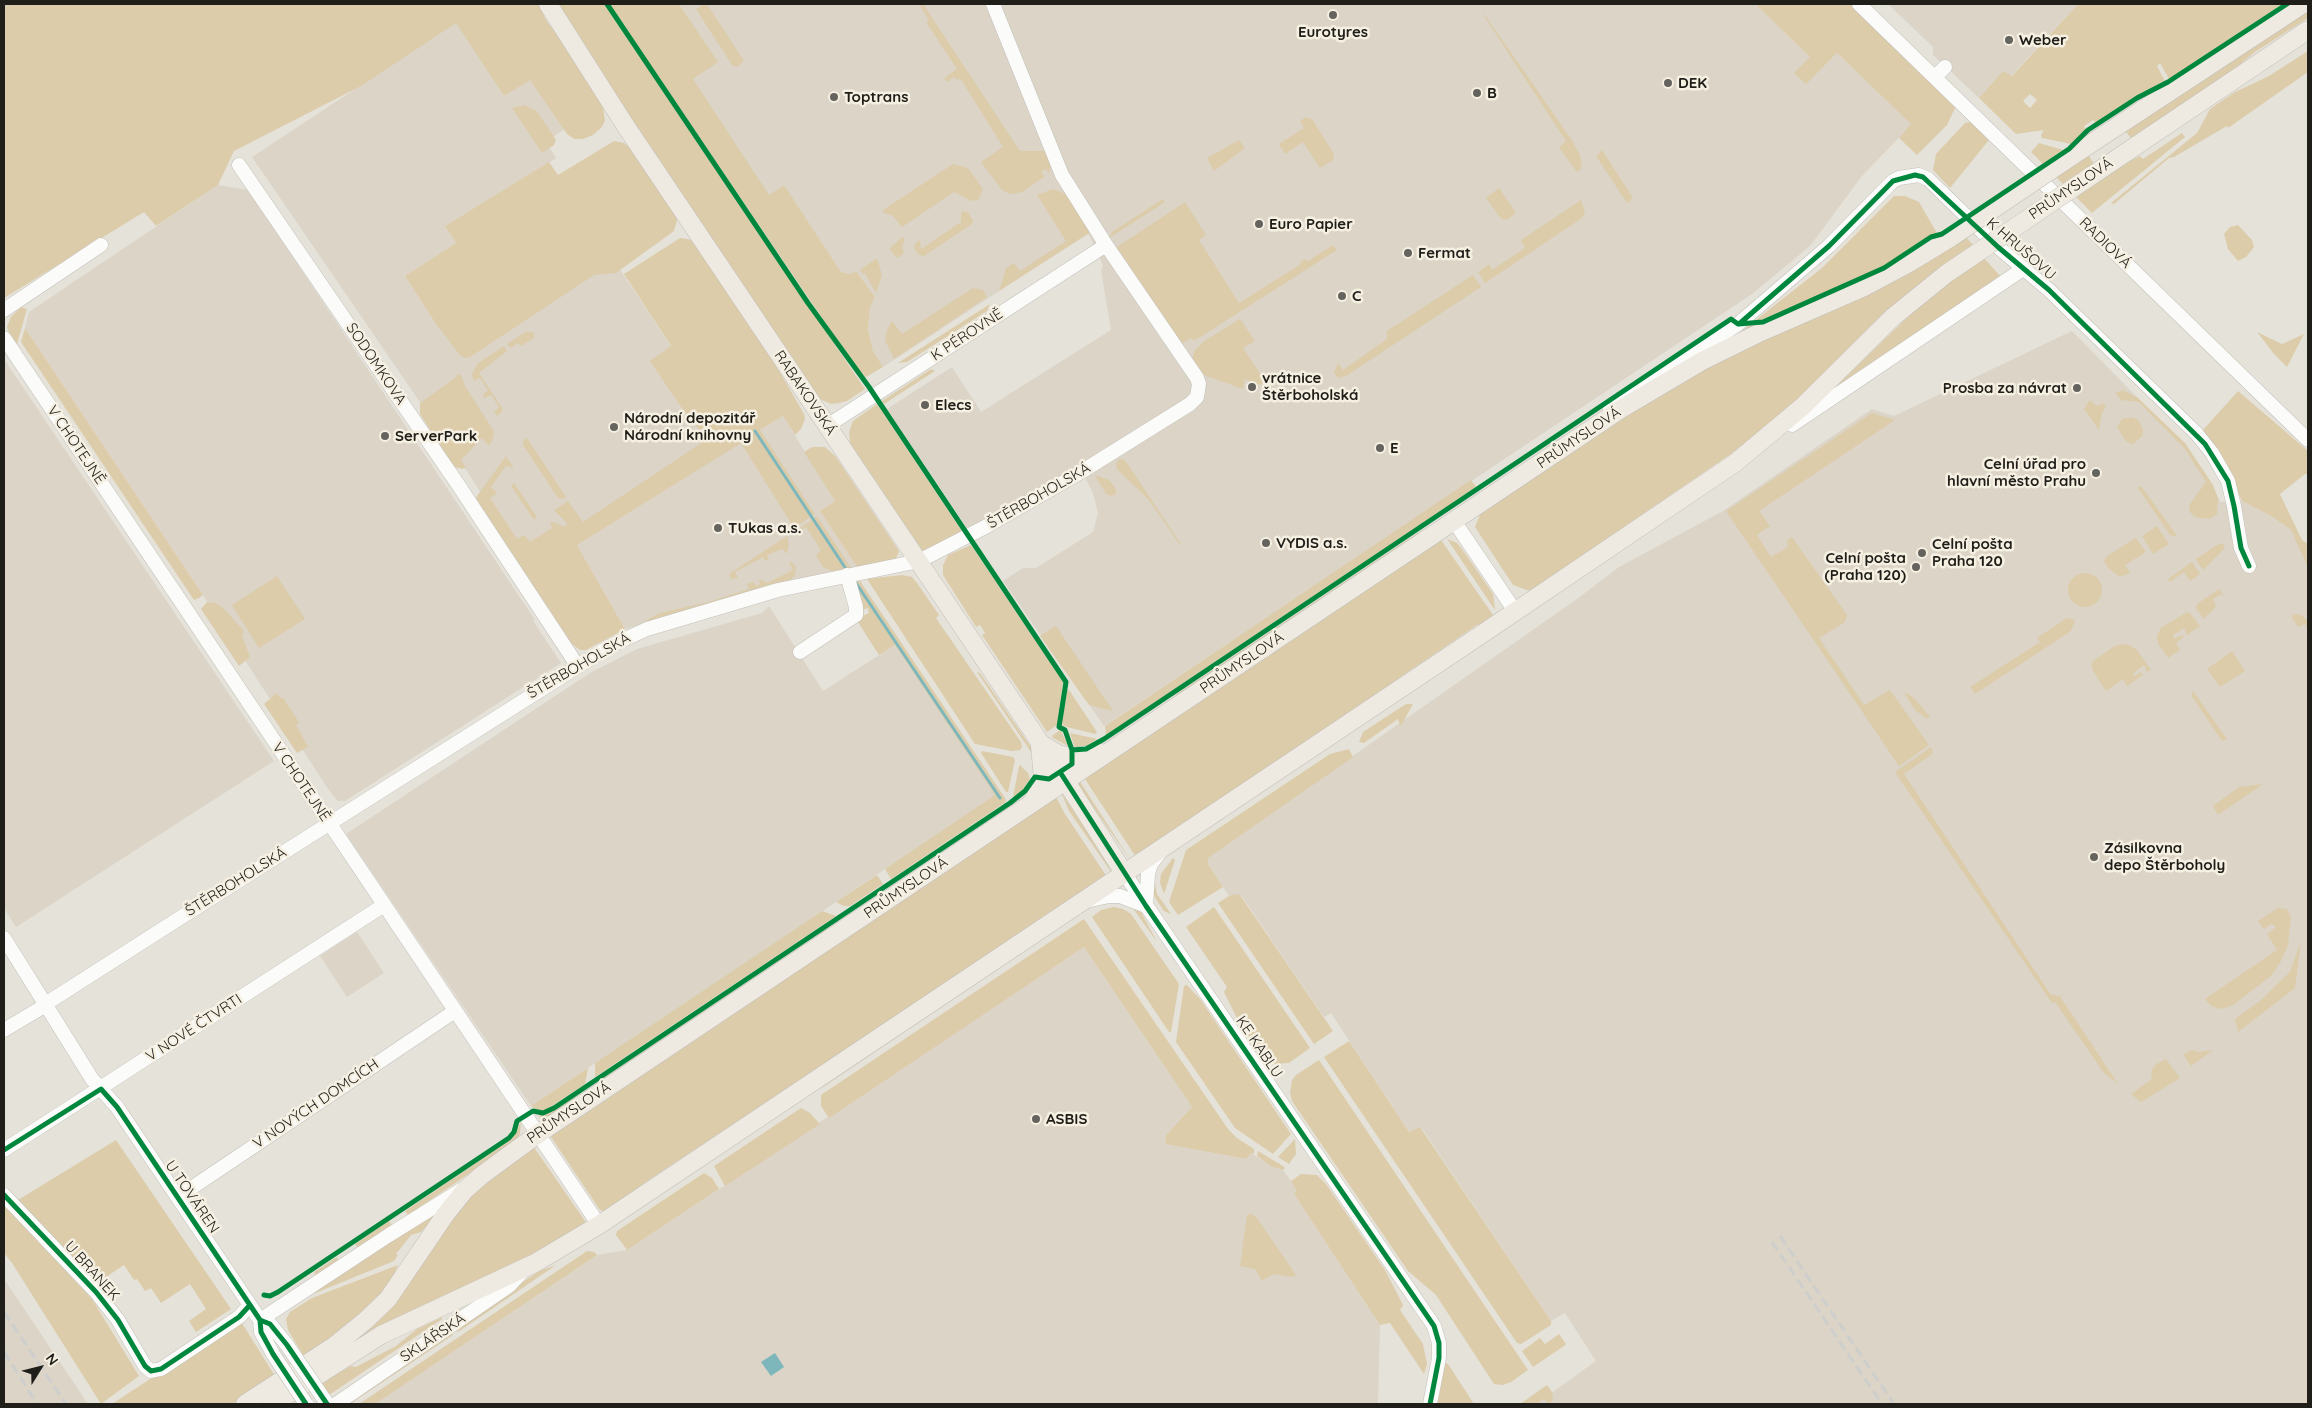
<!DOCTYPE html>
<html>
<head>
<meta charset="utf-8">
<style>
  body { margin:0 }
  #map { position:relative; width:2312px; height:1408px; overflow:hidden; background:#e5e2da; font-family:Quicksand,sans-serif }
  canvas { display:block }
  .frame { position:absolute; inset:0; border:5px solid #201e19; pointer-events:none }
  .north { position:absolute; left:15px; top:1343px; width:50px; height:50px; -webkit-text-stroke:4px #f6f0e3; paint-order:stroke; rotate:54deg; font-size:14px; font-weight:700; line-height:20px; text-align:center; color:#201e19 }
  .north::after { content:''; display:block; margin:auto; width:18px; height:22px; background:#201e19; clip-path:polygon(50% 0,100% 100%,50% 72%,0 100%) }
</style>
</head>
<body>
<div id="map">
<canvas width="2312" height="1408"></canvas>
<div class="frame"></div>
<div class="north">N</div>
</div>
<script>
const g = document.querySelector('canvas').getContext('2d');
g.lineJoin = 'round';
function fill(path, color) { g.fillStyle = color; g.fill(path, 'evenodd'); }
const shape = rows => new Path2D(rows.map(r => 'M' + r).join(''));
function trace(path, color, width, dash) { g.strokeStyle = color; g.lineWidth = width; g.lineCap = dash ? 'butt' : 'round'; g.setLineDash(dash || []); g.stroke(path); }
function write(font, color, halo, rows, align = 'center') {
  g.font = font + ' Quicksand,sans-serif'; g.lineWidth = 5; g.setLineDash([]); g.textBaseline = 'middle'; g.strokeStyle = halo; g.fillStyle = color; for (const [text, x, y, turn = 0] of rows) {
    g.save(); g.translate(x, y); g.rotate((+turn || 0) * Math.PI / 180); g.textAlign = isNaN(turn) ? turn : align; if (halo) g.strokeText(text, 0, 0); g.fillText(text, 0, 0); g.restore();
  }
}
fill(shape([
  [679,4,1755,4,1810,57,1805,84,1837,53,1912,124,1862,176,1810,246,1752,294,1104,726,1003,581,1023,568,1036,568,1093,532,1098,513,1093,493,1086,479,1081,472,971,534,887,409,952,367,981,412,1111,330,1101,270,1103,265,1088,233,883,367,873,351,868,329,870,308,875,297,856,271,851,274,841,272,784,186,762,200,682,77,713,56],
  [1888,4,2078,4,2011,76,2003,71,1979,98,1933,55,1933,47],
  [457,22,504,96,530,79,565,129,553,137,549,147,556,158,445,226,456,243,405,276,434,321,590,224,736,445,783,416,835,501,820,511,857,567,803,578,625,629,577,545,530,571,465,468,252,157],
  [218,185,248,190,535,620,533,621,561,663,345,801,338,801,328,789,203,595,25,328,29,312],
  [2072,331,2184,445,2221,502,2242,501,2271,516,2291,530,2308,559,2308,1404,1536,1404,1596,1361,1565,1313,1551,1321,1421,1127,1409,1132,1331,1013,1324,1017,1241,895,1229,896,1208,864,1207,858,1577,599,1619,567,1723,511,1872,409,1894,416],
  [4,359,274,761,16,927,4,908],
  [769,606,823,691,895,645,996,795,531,1106,346,834,590,673,637,649,762,613],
  [357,932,384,973,347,997,320,956],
  [1084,947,1192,1107,1166,1135,1165,1144,1246,1159,1251,1153,1270,1166,1283,1170,1298,1191,1294,1194,1380,1325,1378,1404,374,1404,597,1255,627,1250],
  [4,1279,88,1404,4,1404]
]), '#dbd4c7');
fill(shape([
  [4,4,539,4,546,20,578,64,603,106,605,121,601,128,593,135,583,139,574,139,567,134,530,80,504,96,456,23,361,86,234,151,218,185,156,226,144,212,4,298],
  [556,4,604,4,865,389,847,401,839,403,831,404,820,399,771,329,595,66],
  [609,4,679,4,718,62,693,79,769,195,784,185,841,272,851,274,856,271,875,297,870,308,868,329,873,351,883,367,866,377,854,365],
  [704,4,707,4,744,61,737,67,732,65,696,9],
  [919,4,923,4,1020,151,1047,151,1051,162,1049,174,1046,169,1041,172,1044,177,1022,192,1011,194,1002,190,981,162,1003,147,960,78,957,80,954,77,947,82,944,78,957,69,926,22,929,20],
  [1755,4,1852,4,1953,101,1955,108,1947,125,1917,155,1899,138,1911,124,1837,53,1806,84,1794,73,1810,57],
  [2078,4,2283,4,2169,79,2160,63,2157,66,2165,81,2136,96,2096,123,2093,120,2084,126,2086,130,2071,144,2042,138,2041,135,2044,130,2016,134,1979,98,2003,71,2012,76],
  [2030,94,2037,100,2030,108,2023,101],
  [2308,7,2308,18,2255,52,2211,88,2133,141,2124,129],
  [1482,11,1571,139,1580,155,1582,168,1577,172,1559,148,1566,141,1486,19],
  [2308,51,2308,72,2228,128,2227,126,2174,157,2169,158,2114,204,2111,203,2197,133,2210,109,2235,92,2269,76],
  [524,105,537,111,556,140,554,145,542,153,512,108],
  [1306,117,1312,119,1334,154,1333,160,1320,168,1303,142,1285,154,1279,144,1304,128,1300,121],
  [1971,122,1989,140,1950,188,1933,170,1936,154,1965,123],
  [2182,133,2185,137,2092,213,2031,152,2039,143,2063,150,2051,158,2063,170,2088,154,2095,166,2107,173,2140,156,2143,159],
  [1239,140,1245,148,1214,171,1207,158],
  [614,141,624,143,629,147,678,217,674,231,616,273,594,275,470,357,465,358,459,354,434,321,405,276,456,243,445,226,549,162,558,175],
  [1602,150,1633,198,1627,203,1596,156],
  [953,164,968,168,983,189,978,200,972,201,954,192,902,227,893,216,882,212,886,208],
  [1499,188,1516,213,1508,219,1503,220,1499,216,1486,198],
  [1053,189,1068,195,1091,232,999,291,1006,268,1014,263,1020,271,1066,241,1037,195],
  [1894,196,1905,196,1919,202,1938,235,1858,281,1738,334,1822,268],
  [1163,199,1165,202,1109,238,1112,232],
  [1581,200,1585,212,1582,218,1485,283,1478,272,1489,264,1492,270,1525,248,1521,240],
  [1185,202,1206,235,1199,240,1239,303,1301,264,1300,262,1306,259,1308,261,1333,245,1337,250,1194,341,1191,338,1180,344,1117,247],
  [963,211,968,212,973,220,972,224,924,256,919,255,914,248,915,244,920,240,921,249,961,222,961,213],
  [2238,225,2252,240,2254,247,2246,257,2238,261,2228,249,2224,234,2230,227],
  [1965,236,1975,247,1803,398,1744,445,1530,591,1513,585,1475,527,1481,512,1615,419,1701,369,1817,316],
  [902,237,905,239,902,247,904,253,897,258,889,249],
  [680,238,693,240,759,336,804,414,805,419,801,429,795,435,783,416,760,430,815,514,794,528,741,443,577,545,625,629,586,650,580,650,572,644,476,499,477,496,506,456,514,468,506,466,491,487,497,493,490,498,517,539,524,535,530,542,552,528,550,521,565,527,567,523,554,510,568,501,583,522,706,440,694,422,692,423,650,361,671,346,624,274],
  [877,258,882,275,876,293,865,273,863,274,860,270],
  [1984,258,2001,277,1834,388,1941,285],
  [1473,275,1481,287,1346,376,1338,378,1334,373,1338,363,1343,370,1387,339,1387,331],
  [973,288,983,290,987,297,894,359,885,340,887,330,892,321,902,334],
  [990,304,987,311,907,362,898,363],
  [21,307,27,309,17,344,11,339,7,327,11,317],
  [1240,319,1255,341,1243,348,1265,381,1260,385,1245,379,1243,389,1204,375,1192,359,1195,350,1206,340],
  [25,328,203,595,199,598,194,600,21,342],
  [527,331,534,333,534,338,521,346,518,343,511,348,507,344],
  [2257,332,2282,344,2304,334,2287,367,2274,354],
  [504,346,507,351,479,373,502,408,502,412,497,416,494,412,499,407,491,395,484,398,483,395,488,390,480,378,474,381,472,375,477,364],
  [931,369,935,371,884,404,882,401],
  [458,374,461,375,465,386,493,430,494,436,489,446,482,438,461,460,466,468,462,469,454,467,420,414,420,403,454,379],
  [2123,390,2138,398,2185,443,2213,485,2218,498,2217,514,2210,519,2200,518,2194,516,2189,511,2190,504,2206,482,2185,449,2139,402,2121,400,2115,393],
  [2238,391,2308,451,2308,474,2305,474,2280,494,2302,540,2308,544,2308,568,2291,530,2271,516,2242,501,2203,430],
  [2090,400,2097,406,2103,403,2106,407,2102,412,2099,430,2084,409],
  [877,404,963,533,922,552,850,443,849,432,853,421],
  [1872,413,1895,420,1759,511,1770,526,1757,535,1771,557,1788,547,1787,541,1792,537,1847,615,1845,622,1819,638,1864,705,1890,690,1929,745,1899,766,1726,511],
  [2132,417,2138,420,2143,429,2143,435,2132,445,2125,440,2117,427,2122,419],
  [527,438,566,497,564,499,558,498,523,445,523,441],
  [812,447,825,447,836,457,899,551,896,559,857,567,820,511,835,501,804,452],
  [1119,459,1123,459,1127,463,1180,543,1179,544,1149,500,1117,469,1116,464],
  [1095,475,1109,480,1116,489,1116,494,1112,496,1106,494],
  [1471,480,1476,487,1106,735,1105,726],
  [514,483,537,517,534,520,511,486],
  [2141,486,2178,537,2170,535,2138,488],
  [817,516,851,568,832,571,823,567,816,555,821,550,806,527,797,532,796,531],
  [2157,526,2169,544,2153,554,2142,536],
  [1422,530,1397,552,1206,679,1172,697],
  [787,536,789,544,787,554,782,549,767,555,769,559,765,561,763,557,735,572,738,578,731,579,729,574],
  [2136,538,2146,552,2125,565,2130,573,2120,577,2108,568,2104,561,2107,556],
  [1447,539,1457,543,1462,549,1493,594,1495,610],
  [1441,540,1493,615,1487,622,1477,625,1136,857,1083,776],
  [2223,543,2225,548,2203,570,2196,559,2217,545],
  [971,545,1063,682,1057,725,1047,732,982,635,985,633,980,625,976,627,943,575,943,565,948,555],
  [792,562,796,568,795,575,789,582,647,623,645,621,660,613,708,602,749,589,747,584,754,582,756,586,760,584,759,579,767,583,793,570,789,563],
  [2192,562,2200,574,2190,581,2184,572,2170,582,2168,579],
  '2068 590a17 17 0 1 1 34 0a17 17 0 1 1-34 0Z',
  [902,575,912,577,917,583,939,615,936,618,1021,742,1022,747,1020,750,1012,751,975,744,867,579],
  [277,576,305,619,259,648,232,605],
  [860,581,1005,798,1006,802,891,879,885,869,995,795,895,645,879,655,856,619,869,613,868,608,862,610,853,582],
  [2219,589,2226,598,2221,594,2213,599,2216,606,2204,619,2196,608,2197,604],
  [207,602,215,603,222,607,244,631,242,636,250,657,239,666,201,609],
  [2187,612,2190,613,2200,626,2187,635,2184,628,2173,635,2174,639,2182,635,2184,637,2176,643,2180,650,2168,658,2158,644,2157,636,2161,628],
  [2293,614,2301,615,2308,621,2308,630,2305,624,2298,627,2292,618],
  [2067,618,2075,620,2071,631,1975,694,1970,687,2040,642,2037,638],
  [1056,626,1113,711,1089,705,1040,636],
  [2121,644,2129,645,2137,650,2151,670,2147,672,2145,666,2142,666,2132,675,2135,676,2141,672,2143,675,2127,686,2123,679,2106,691,2092,669,2092,662,2113,647],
  [2232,651,2245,671,2220,687,2207,669],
  [977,672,980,673,1033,750,1033,755],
  [1069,690,1097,732,1095,734,1063,726,1062,720,1067,691],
  [2193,691,2227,739,2222,741,2191,695],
  [1904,692,1914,698,1930,717,1927,719,1915,710],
  [277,693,280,698,283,698,299,722,296,725,308,747,297,753,264,704],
  [1406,704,1413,704,1402,724,1400,726,1398,719,1364,743,1359,742,1363,732],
  [1060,730,1061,731,1068,746,1053,738,1052,736],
  [1070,733,1097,739,1085,747,1075,748],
  [1931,747,1933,751,1932,754,1904,774,2051,995,2054,994,2056,997,2059,995,2118,1084,2104,1073,2055,1002,2052,1003,1895,772],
  [1349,749,1353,757,1208,858,1208,864,1223,887,1178,915,1169,902,1186,850,1330,754],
  [982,751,1013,757,1015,760,1008,792,1006,792,981,753],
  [1020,765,1028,773,1030,779,1020,793,1013,797,1019,766],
  [1079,780,1131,861,1077,784],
  [2263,784,2218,815,2213,806,2239,787],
  [1061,792,1112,868,1112,873,1069,811],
  [1055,795,1065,814,1107,877,647,1181,606,1212,600,1210,551,1137,552,1131,570,1124,761,996],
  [1173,858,1175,860,1164,894,1160,883,1161,874],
  [877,875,883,884,850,906,844,906,836,902],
  [1154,879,1157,894,1171,914,1164,911,1156,899,1152,891],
  [1237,894,1240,895,1333,1031,1314,1044,1218,903,1229,896],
  [1114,907,1123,909,1131,914,1179,984,1171,1032,1169,1032,1092,917,1101,910],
  [1132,907,1141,912,1157,942],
  [1214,907,1310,1048,1289,1063,1275,1064,1263,1057,1240,1024,1224,992,1227,987,1186,927],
  [2278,908,2287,909,2291,917,2288,945,2281,961,2271,976,2233,1005,2221,1009,2211,1006,2205,999,2277,950,2267,934,2275,928,2275,926,2271,924,2264,929,2258,921],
  [822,911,836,916,595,1077,595,1063],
  [1084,919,1228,1129,1237,1138,1254,1149,1254,1154,1251,1153,1246,1159,1165,1144,1166,1135,1192,1107,1084,947,829,1118,821,1106,821,1095],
  [839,921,838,925,601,1082,598,1082],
  [2301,941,2295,988,2238,1032,2235,1019,2260,1001,2290,972],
  [1016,957,823,1087,826,1081,980,976],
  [1187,985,1200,999,1291,1134,1273,1154,1235,1128,1176,1042,1184,986],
  [1349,1041,1409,1132,1420,1127,1551,1321,1551,1325,1521,1344,1517,1343,1324,1057],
  [2192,1050,2198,1052,2213,1050,2191,1066,2183,1054],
  [2166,1059,2180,1078,2141,1102,2131,1094,2152,1079,2151,1072,2155,1065],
  [1319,1060,1528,1370,1511,1382,1503,1385,1494,1384,1436,1295,1408,1271,1292,1101,1290,1093,1292,1080,1296,1075],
  [588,1068,585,1084,547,1109,539,1111,531,1106],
  [583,1091,548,1118,539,1117,540,1115,550,1112],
  [801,1108,810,1113,820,1124,725,1186,714,1166],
  [521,1122,520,1134,513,1144,408,1215,405,1211,512,1139],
  [1295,1139,1296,1154,1289,1164,1278,1157],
  [116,1140,231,1309,196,1332,189,1321,206,1309,190,1284,161,1303,151,1288,145,1291,137,1279,134,1280,124,1265,97,1283,18,1200],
  [533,1146,585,1221,585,1224,568,1237,345,1350,458,1208,478,1186],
  [1258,1151,1283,1166,1285,1168,1283,1170,1270,1166,1257,1156],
  [704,1173,712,1178,719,1189,627,1250,616,1235,617,1231],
  [1301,1174,1317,1175,1326,1184,1385,1270,1403,1305,1400,1310,1423,1344,1427,1364,1424,1374,1390,1323,1380,1325,1294,1194,1297,1191,1291,1181],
  [4,1205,92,1299,139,1376,101,1404,12,1263,4,1253],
  [442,1208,421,1232,411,1235,396,1254,398,1255,394,1261,308,1296],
  [1250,1213,1257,1218,1296,1275,1293,1277,1273,1274,1262,1281,1255,1269,1240,1266,1247,1216],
  [389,1221,392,1225,358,1248,355,1244],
  [587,1251,594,1252,597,1255,375,1404,359,1404],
  [337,1257,339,1261,316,1276,314,1272],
  [398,1265,389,1286,341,1333,305,1358,288,1330,286,1319,290,1312,312,1298],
  [556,1265,505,1300,458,1332,456,1328,539,1271],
  [442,1317,442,1319,329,1395,320,1381,351,1366,356,1367,396,1346,417,1329],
  [240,1320,275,1376,234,1404,112,1404],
  [450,1331,453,1335,350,1404,346,1404],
  [1559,1334,1566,1344,1564,1346,1533,1367,1522,1351,1540,1338,1545,1344],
  [1445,1363,1448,1364,1474,1404,1436,1404],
  [1547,1385,1552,1392,1553,1399,1550,1404,1544,1399,1536,1404,1520,1404]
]), '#dcccaa');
fill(shape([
  [775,1353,784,1367,771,1376,761,1362]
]), '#7db7bb');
trace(shape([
  [755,431,846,569],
  [856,583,1000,798]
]), '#7db7bb', 3);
const minor = shape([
  [1859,4,2308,440],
  [1935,77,1945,67],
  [239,165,459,486,577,665],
  [4,310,101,245],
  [4,338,599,1225],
  [1610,409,1619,400,1738,324,1829,246,1893,181,1899,178,1919,175,1928,179,1998,247,2049,290,2196,433,2212,453,2228,481,2234,506,2241,548,2249,566],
  [1792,425,2023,269],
  [827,426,1106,245],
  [1454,521,1515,611],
  [800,652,856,615,856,607,847,575],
  [1124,873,1434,1326,1439,1343,1439,1358,1430,1404],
  [1086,901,1109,896,1120,896,1146,906],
  [1146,906,1148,874,1151,864,1161,851],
  [4,938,92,1079,117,1107,260,1320,261,1332,273,1354],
  [4,1030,46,1005,50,1001,172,923,610,646,647,629,778,590,919,561,987,526,1081,472,1190,404,1197,397,1199,384,1197,378,1106,245,1062,175,993,4],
  [4,1150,384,905],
  [4,1195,96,1292,118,1320,145,1366,151,1371,161,1369,239,1317,250,1305],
  [178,1197,455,1011],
  [260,1320,389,1235,461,1190],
  [260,1320,270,1324,287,1345],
  [336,1404,509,1286,523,1271]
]);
const major = shape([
  [548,4,625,125,1060,772,1124,873],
  [2069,158,2303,4],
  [2091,176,2308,30],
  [1043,745,1058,754,1072,757,1101,753],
  [1032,802,1040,790,1043,778,1040,746],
  [245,1404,334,1346,365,1321,388,1299,445,1215,465,1190,482,1175,538,1134,1621,409,1702,361,1761,332,1862,288,1909,263,1950,238],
  [273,1404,381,1335,535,1263,599,1225,1482,634,1735,463,1802,407,1893,317,1946,274,1971,257]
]);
trace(minor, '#c3c0ba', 15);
trace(major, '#c0bfbb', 19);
trace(minor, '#fbfbf9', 14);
trace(major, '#eeeae1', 18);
trace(shape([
  [1780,1236,1894,1404],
  [1772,1242,1882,1404],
  [4,1312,66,1404],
  [4,1352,37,1404]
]), '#cececc', 3, [10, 5]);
const minorBridge = shape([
  [287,1345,326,1402],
  [273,1354,306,1404]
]);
const majorBridge = shape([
  [1950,238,2069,158],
  [1971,257,2091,176]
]);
trace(minorBridge, '#c3c0ba', 15, []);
trace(majorBridge, '#c0bfbb', 19, []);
trace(minorBridge, '#fbfbf9', 14);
trace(majorBridge, '#eeeae1', 18);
trace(shape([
  [1739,324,1829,246,1893,181,1915,175,1923,177,1998,247,2049,290,2205,444,2228,481,2234,506,2241,548,2249,566],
  [1072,750,1086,749,1104,739,1731,319,1738,324,1763,322,1884,268,1931,237,1942,234,2069,149,2088,130,2137,98,2168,82,2287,4],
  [1060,772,1146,906,1434,1326,1439,1343,1439,1358,1430,1404],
  [4,1150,101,1089,117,1107,260,1320,261,1332,273,1354,306,1404],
  [4,1195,96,1292,118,1320,145,1366,151,1371,161,1369,239,1317,250,1305],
  [264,1295,270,1296,278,1292,509,1138,514,1132,517,1121,533,1111,543,1113,554,1108,1010,803,1025,791,1035,777,1049,779,1072,764,1072,750,1065,730,1059,727,1066,682,869,387,808,303,607,4],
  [260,1320,270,1324,287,1345,327,1404]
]), '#00873e', 5);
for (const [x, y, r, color] of [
  [1333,15,5,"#65635d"],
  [2009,40,5,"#65635d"],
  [1668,83,5,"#65635d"],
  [1477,93,5,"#65635d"],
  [834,97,5,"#65635d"],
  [1259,224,5,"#65635d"],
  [1408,253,5,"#65635d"],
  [1342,296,5,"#65635d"],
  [1252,387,5,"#65635d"],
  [2077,388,5,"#65635d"],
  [925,405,5,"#65635d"],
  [614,427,5,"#65635d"],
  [385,436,5,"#65635d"],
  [1380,448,5,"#65635d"],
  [2096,473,5,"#65635d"],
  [718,528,5,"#65635d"],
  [1266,543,5,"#65635d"],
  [1922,553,5,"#65635d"],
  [1916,567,5,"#65635d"],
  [2094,857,5,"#65635d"],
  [1036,1119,5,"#65635d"]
]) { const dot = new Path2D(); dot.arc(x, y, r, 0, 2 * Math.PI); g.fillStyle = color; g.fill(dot); trace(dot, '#f6f0e3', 2); }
write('bold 15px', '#201e19', '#f6f0e3', [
  ["Eurotyres",1333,32,"center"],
  ["Weber",2019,40],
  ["DEK",1678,83],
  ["B",1487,93],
  ["Toptrans",844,97],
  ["Euro Papier",1269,224],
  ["Fermat",1418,253],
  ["C",1352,296],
  ["vrátnice",1262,378],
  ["Štěrboholská",1262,395],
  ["Prosba za návrat",2067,388,"right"],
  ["Elecs",935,405],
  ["Národní depozitář",624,418],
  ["Národní knihovny",624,435],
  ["ServerPark",395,436],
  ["E",1390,448],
  ["Celní úřad pro",2086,464,"right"],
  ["hlavní město Prahu",2086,481,"right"],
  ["TUkas a.s.",728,528],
  ["VYDIS a.s.",1276,543],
  ["Celní pošta",1932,544],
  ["Praha 120",1932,561],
  ["Celní pošta",1906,558,"right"],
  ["(Praha 120)",1906,575,"right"],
  ["Zásilkovna",2104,848],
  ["depo Štěrboholy",2104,865],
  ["ASBIS",1046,1119]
], 'left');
write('15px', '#201e19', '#f6f0e3', [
  ["PRŮMYSLOVÁ",2071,189,-34],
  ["RADIOVÁ",2105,243,44],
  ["K HRUŠOVU",2021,249,41],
  ["K PÉROVNĚ",967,335,-33],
  ["SODOMKOVA",376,364,56],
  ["RABAKOVSKÁ",805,393,56],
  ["PRŮMYSLOVÁ",1579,438,-34],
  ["V CHOTEJNĚ",76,445,56],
  ["ŠTĚRBOHOLSKÁ",1039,496,-30],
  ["PRŮMYSLOVÁ",1242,663,-34],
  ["ŠTĚRBOHOLSKÁ",579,666,-30],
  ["V CHOTEJNĚ",301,782,56],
  ["ŠTĚRBOHOLSKÁ",236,882,-32],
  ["PRŮMYSLOVÁ",906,888,-34],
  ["V NOVÉ ČTVRTI",194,1028,-33],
  ["KE KABLU",1259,1047,56],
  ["V NOVÝCH DOMCÍCH",316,1104,-34],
  ["PRŮMYSLOVÁ",569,1113,-34],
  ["U TOVÁREN",192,1197,56],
  ["U BRANEK",92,1271,48],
  ["SKLÁŘSKÁ",433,1338,-34]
]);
</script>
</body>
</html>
